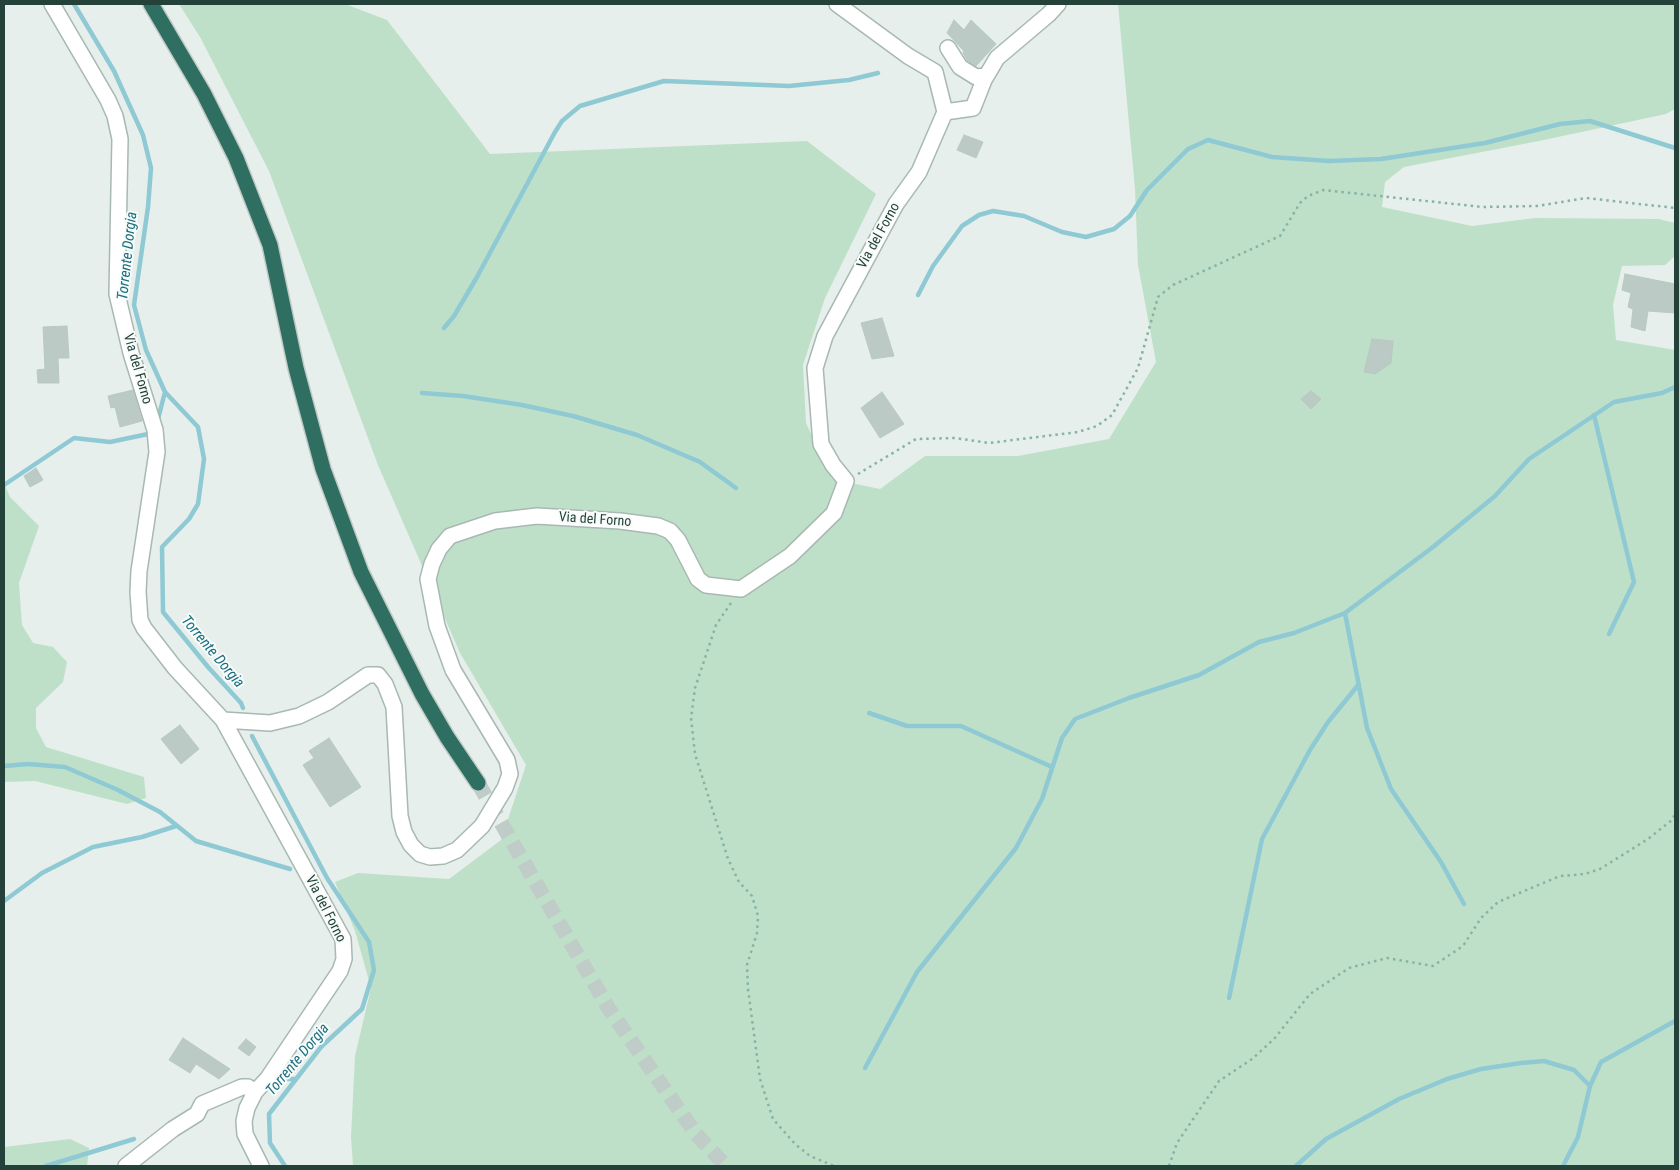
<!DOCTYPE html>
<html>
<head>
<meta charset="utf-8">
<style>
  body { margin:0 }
  #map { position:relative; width:1679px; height:1170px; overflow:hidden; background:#e6efeb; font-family:"Roboto Condensed",sans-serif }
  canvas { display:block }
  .frame { position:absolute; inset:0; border:5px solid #24423a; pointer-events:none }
</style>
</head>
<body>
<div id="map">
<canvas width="1679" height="1170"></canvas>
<div class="frame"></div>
</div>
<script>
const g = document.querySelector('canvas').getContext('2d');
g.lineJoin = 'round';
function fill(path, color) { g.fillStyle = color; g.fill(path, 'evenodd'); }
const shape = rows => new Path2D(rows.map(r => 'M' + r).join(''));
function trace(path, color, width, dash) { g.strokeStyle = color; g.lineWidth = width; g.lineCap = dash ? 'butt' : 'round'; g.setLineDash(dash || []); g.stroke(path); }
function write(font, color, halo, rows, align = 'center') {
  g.font = font + ' "Roboto Condensed",sans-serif'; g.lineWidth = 4; g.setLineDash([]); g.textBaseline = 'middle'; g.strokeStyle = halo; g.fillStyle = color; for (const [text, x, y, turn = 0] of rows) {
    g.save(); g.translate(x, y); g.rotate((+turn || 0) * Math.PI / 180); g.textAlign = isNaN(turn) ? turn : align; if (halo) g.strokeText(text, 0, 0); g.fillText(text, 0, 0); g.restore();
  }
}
fill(shape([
  [179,4,345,4,387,20,490,154,807,141,876,194,825,298,803,365,806,423,832,479,880,489,925,456,1018,456,1109,439,1156,362,1138,265,1135,189,1118,4,1675,4,1675,109,1666,114,1539,141,1404,167,1385,182,1382,207,1472,226,1535,218,1659,219,1675,223,1675,256,1665,265,1622,266,1613,305,1616,340,1675,350,1675,1166,353,1166,351,1137,355,1056,371,988,355,931,335,882,358,873,449,879,501,840,526,765,460,653,378,465,269,171,200,37],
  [4,483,10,497,39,526,19,583,22,625,33,643,53,647,67,662,63,682,36,708,36,728,46,747,144,777,146,798,127,804,35,781,4,782],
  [70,1139,89,1148,87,1166,4,1166,4,1147]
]), '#bfe0c8');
trace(shape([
  [74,4,114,71,143,135,151,168,148,207,134,305,146,350,165,392,198,427,204,459,198,504,189,519,162,547,163,612,208,667,241,703,243,708],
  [918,295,933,266,962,226,979,215,993,211,1024,216,1062,232,1086,237,1114,229,1130,216,1147,190,1188,149,1208,140,1272,157,1329,161,1381,159,1485,143,1560,124,1590,121,1675,148],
  [444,328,454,316,477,277,555,132,562,121,580,106,664,81,789,86,849,80,878,73],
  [422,393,463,396,522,405,573,416,637,435,700,462,736,488],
  [1594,415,1634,582,1609,634],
  [158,419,165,392],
  [4,485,74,438,110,442,148,434],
  [1345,613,1367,728,1391,789,1441,862,1464,904],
  [869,713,907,726,961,726,1052,767],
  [252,736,327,878,369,942,374,970,362,1009,321,1047,269,1114,270,1143,285,1166],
  [4,766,28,764,65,767,118,790,160,812,196,841,290,869],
  [4,901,42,873,93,847,142,837,176,826],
  [1229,998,1262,839,1310,750,1328,722,1359,684],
  [865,1068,917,972,1016,848,1042,799,1062,738,1075,719,1129,698,1199,675,1259,642,1294,633,1345,613,1433,547,1495,496,1529,459,1614,402,1662,393,1675,387],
  [277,1079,296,1079],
  [46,1166,134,1139],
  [1296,1166,1326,1139,1399,1099,1447,1079,1481,1069,1521,1063,1544,1061,1574,1070,1590,1086],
  [1563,1166,1578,1137,1590,1086,1601,1062,1675,1021]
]), '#8ec9d4', 4.5);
const building = shape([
  [954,20,964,30,971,20,996,44,976,66,967,60,963,53,964,51,947,33,954,20],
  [964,135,983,142,976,158,957,150,964,135],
  [1625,274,1675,284,1675,313,1648,311,1645,331,1631,327,1633,309,1628,307,1631,293,1622,290,1625,274],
  [882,318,894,356,872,359,861,323,882,318],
  [67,326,69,358,58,358,59,383,38,383,37,370,45,369,43,327,67,326],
  [1372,339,1393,341,1391,363,1375,374,1364,372,1372,339],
  [133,390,142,421,120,427,115,407,111,408,108,396,133,390],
  [1311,391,1321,399,1311,409,1301,399,1311,391],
  [882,392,904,424,880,438,861,408,882,392],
  [36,468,43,480,30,487,24,476,36,468],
  [180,725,199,749,181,764,161,739,180,725],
  [329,738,361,787,330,807,303,765,314,758,309,751,329,738],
  [183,1038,192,1044,230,1069,219,1079,196,1064,190,1073,169,1060,183,1038],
  [246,1039,256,1047,249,1056,238,1048,246,1039]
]);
fill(building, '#bbcac4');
trace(building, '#b8c9c2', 1);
trace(shape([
  [478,783,609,1009,696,1134,726,1166]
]), '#bfccc8', 15, [15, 8]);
const minor = shape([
  [52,4,108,100,115,116,120,139,117,294,131,353,155,430,157,452,139,571,138,592,140,620,144,628,175,668,223,720,343,939,344,959,340,971,268,1078,255,1092,247,1108,244,1121,245,1134,261,1166],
  [948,48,960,67,976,77,986,76],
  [945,112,973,108,984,80,997,58,1049,14,1058,4],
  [223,720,270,723,299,716,328,702,368,675,378,675,385,684,394,707,400,816,404,832,411,845,420,854,430,857,443,856,457,850,482,826,505,788,510,774,507,760,453,670,437,626,428,579,432,564,439,549,450,536,495,521,537,516,620,521,658,526,670,531,678,540,698,579,706,585,741,589,790,556,834,513,846,481,833,465,821,444,815,368,825,336,896,204,919,172,945,112,935,72,908,56,837,4],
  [126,1166,173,1129,197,1114,202,1104,242,1087,248,1087,255,1092]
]);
const highway = shape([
  [151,4,204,94,236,158,270,245,296,368,323,469,361,572,422,694,447,737,478,783]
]);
trace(minor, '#a8b8b2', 18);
trace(highway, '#c2cac8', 18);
trace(shape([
  [858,474,916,439,955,438,989,443,1078,432,1097,426,1112,415,1138,368,1158,297,1173,285,1280,236,1300,203,1308,196,1323,190,1483,207,1537,206,1586,198,1675,208],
  [731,603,716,625,695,688,691,718,695,754,728,859,739,882,752,896,758,916,757,933,747,965,748,989,760,1079,773,1119,795,1144,810,1156,834,1166],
  [1169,1166,1177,1143,1219,1081,1252,1059,1274,1039,1310,994,1349,968,1387,958,1433,966,1463,946,1481,918,1498,902,1560,876,1585,874,1600,869,1648,839,1672,820,1675,814]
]), '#86b3a5', 2.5, [2.5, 4]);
trace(minor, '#fff', 15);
trace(highway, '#2f6f62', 15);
write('14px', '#24423a', '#f7fbf9', [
  ["Via del Forno",879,236,-61],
  ["Via del Forno",137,369,74],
  ["Via del Forno",595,520,4],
  ["Via del Forno",325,909,63]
]);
write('italic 15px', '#1c6f80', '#f7fbf9', [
  ["Torrente Dorgia",128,256,-84],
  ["Torrente Dorgia",212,652,50],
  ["Torrente Dorgia",298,1060,-50]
]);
</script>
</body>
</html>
